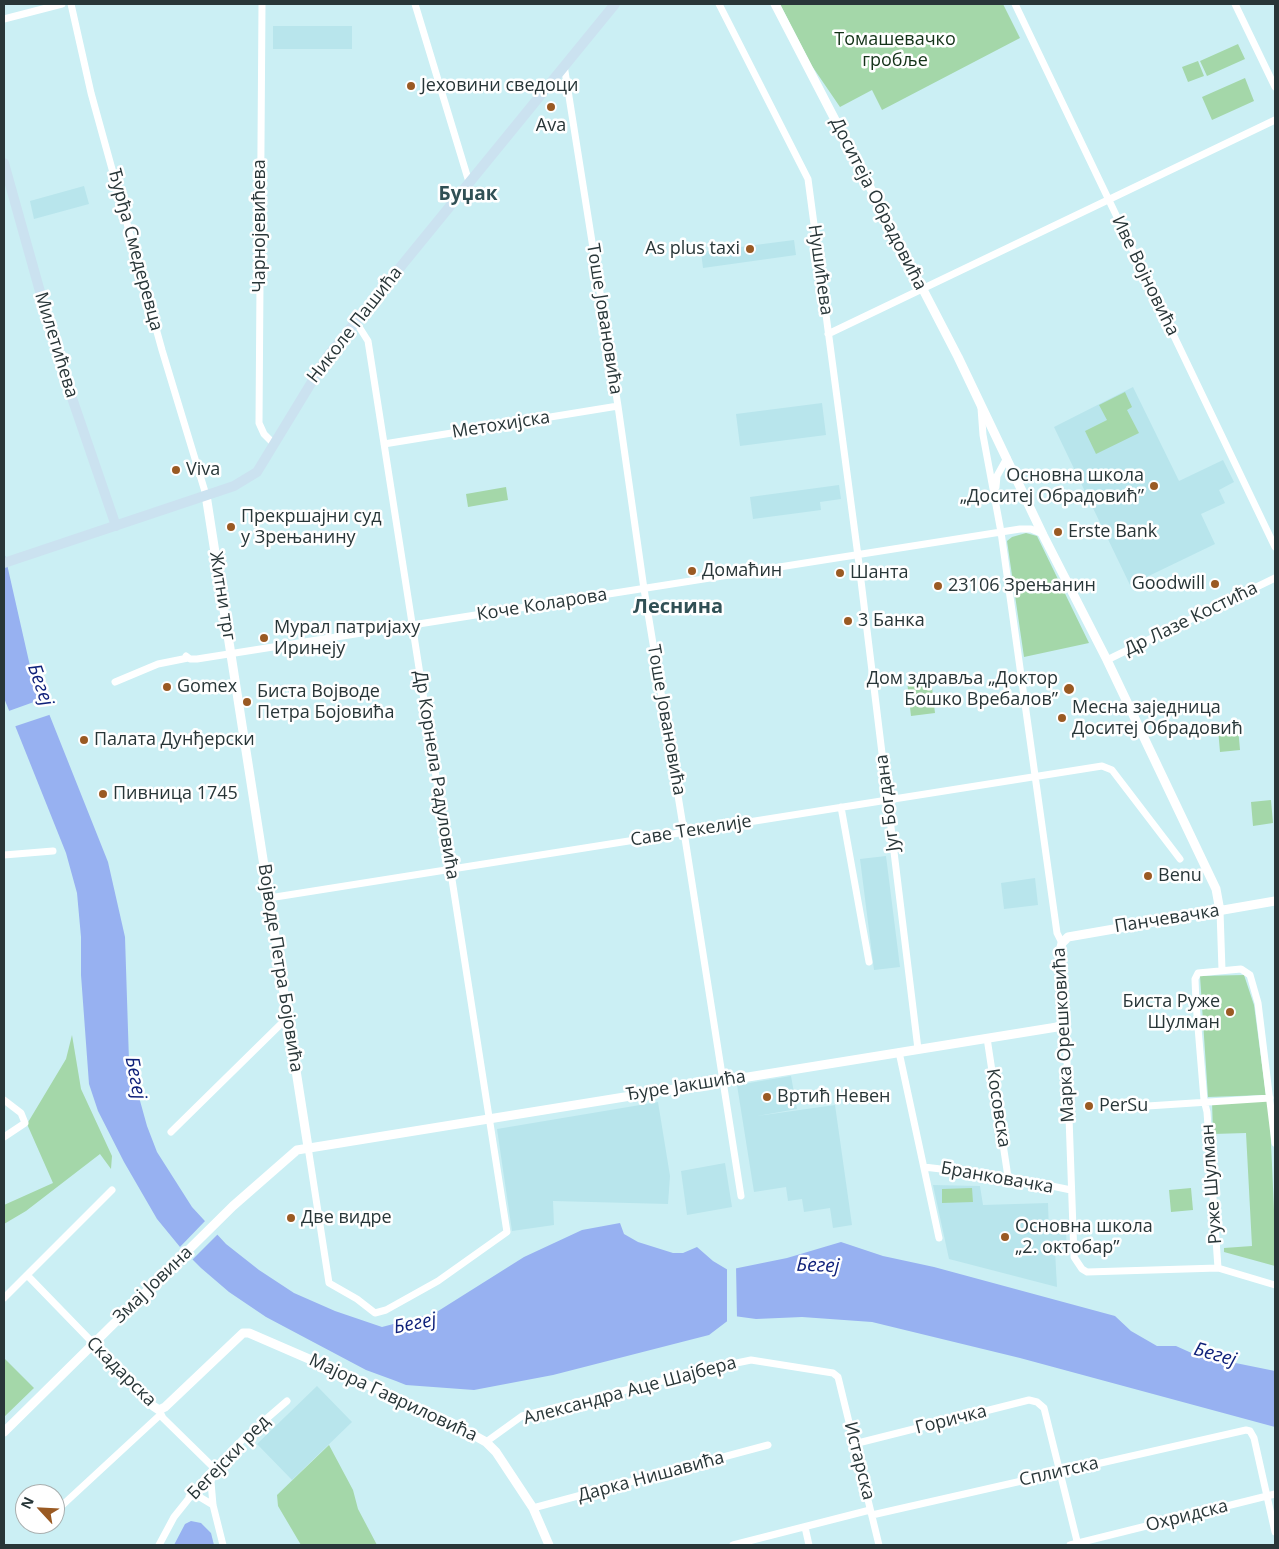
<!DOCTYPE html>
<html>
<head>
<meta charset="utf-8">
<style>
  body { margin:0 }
  #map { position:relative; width:1279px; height:1549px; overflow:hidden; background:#cbeff4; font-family:"Open Sans",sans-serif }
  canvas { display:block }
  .frame { position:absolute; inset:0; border:5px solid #283638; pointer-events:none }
  .north { position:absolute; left:15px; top:1484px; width:50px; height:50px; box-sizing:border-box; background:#fff; border:1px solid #a9afaf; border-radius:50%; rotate:295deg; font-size:14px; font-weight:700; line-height:20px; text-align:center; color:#283638 }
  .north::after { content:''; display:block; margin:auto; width:18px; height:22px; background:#9a5a23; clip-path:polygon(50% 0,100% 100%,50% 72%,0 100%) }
</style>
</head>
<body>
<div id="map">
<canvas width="1279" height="1549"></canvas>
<div class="frame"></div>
<div class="north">N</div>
</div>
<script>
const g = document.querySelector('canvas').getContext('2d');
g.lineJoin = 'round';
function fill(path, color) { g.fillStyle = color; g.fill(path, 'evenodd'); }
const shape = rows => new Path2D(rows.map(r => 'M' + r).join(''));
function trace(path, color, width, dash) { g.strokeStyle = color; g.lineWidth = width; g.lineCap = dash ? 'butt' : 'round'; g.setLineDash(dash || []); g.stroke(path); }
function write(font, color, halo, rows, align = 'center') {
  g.font = font + ' "Open Sans",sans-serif'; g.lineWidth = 5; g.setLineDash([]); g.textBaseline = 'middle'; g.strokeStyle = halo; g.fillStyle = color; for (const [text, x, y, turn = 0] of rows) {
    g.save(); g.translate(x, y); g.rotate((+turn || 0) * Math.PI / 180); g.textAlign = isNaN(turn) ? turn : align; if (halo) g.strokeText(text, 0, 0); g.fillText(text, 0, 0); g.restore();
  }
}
fill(shape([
  [273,26,352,26,352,49,273,49],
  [84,186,89,204,34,219,30,201],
  [794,240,796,255,703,268,701,252],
  [1133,387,1179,481,1223,460,1234,482,1219,490,1225,503,1201,514,1215,544,1130,585,1054,427],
  [822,403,826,435,740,446,736,414],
  [839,485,841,499,820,502,821,510,753,519,750,497],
  [886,856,900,967,874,970,860,859],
  [1035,878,1038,905,1004,909,1001,883],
  [791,1076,797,1109,757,1116,835,1105,852,1225,833,1228,830,1208,804,1212,802,1199,788,1201,786,1187,754,1192,737,1085],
  [658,1102,670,1176,668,1204,553,1201,554,1225,512,1231,497,1129],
  [725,1163,732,1207,687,1215,681,1171],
  [933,1185,980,1186,983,1205,1048,1203,1049,1233,1066,1232,1067,1250,1055,1251,1057,1287,949,1259],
  [317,1386,352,1422,292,1480,257,1444]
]), '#b8e5ec');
fill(shape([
  [780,4,1003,4,1020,38,882,110,872,90,840,107,812,66],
  [1238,44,1245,59,1207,76,1200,61],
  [1198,61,1204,76,1188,82,1182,67],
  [1245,78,1254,101,1212,120,1202,97],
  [1125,392,1132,407,1127,410,1139,433,1096,454,1085,431,1107,420,1099,405],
  [506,487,508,500,468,507,466,494],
  [1026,533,1037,536,1089,643,1024,657,1007,541,1012,537],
  [931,678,935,713,911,716,907,681],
  [1238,727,1240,750,1220,752,1218,729],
  [1271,800,1273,823,1253,826,1251,802],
  [1244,975,1254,1005,1266,1095,1208,1097,1200,976],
  [72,1035,81,1089,112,1156,111,1169,100,1154,26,1211,4,1224,4,1205,53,1183,27,1124,66,1059],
  [1269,1098,1275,1232,1275,1266,1224,1252,1224,1248,1252,1246,1246,1133,1213,1134,1212,1101],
  [972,1188,973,1202,942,1203,942,1189],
  [1191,1188,1193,1210,1171,1212,1169,1190],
  [4,1358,34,1388,4,1417],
  [329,1445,353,1490,358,1509,377,1545,301,1545,278,1506,277,1495]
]), '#a4d7a9');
fill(shape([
  [4,551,30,666,108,862,125,937,129,1061,147,1126,157,1152,192,1207,226,1244,259,1270,294,1293,335,1311,382,1327,435,1313,524,1257,582,1230,620,1223,624,1234,638,1242,673,1253,683,1253,697,1247,713,1261,728,1270,787,1258,841,1242,883,1256,934,1267,1115,1316,1131,1331,1157,1346,1176,1346,1196,1355,1275,1371,1275,1427,1020,1358,872,1322,802,1317,756,1319,734,1316,709,1335,553,1375,474,1390,406,1385,396,1381,366,1370,266,1317,229,1292,201,1268,180,1247,157,1219,124,1162,98,1111,89,1084,81,975,81,937,77,893,66,853,4,698],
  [191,1521,201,1523,211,1533,214,1545,174,1545,185,1524]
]), '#97b1f1');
fill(shape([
  [45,698,52,714,13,727,6,712],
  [206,1220,219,1233,191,1261,178,1249],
  [727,1266,736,1266,737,1319,727,1324]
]), '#cbeff4');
trace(shape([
  [71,4,91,93,162,350,206,495],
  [262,4,259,423,264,434,273,443],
  [415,4,469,182],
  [719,4,808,179,858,556,918,1049],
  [1015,4,1275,547],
  [1235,4,1275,87],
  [4,19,62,4],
  [564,65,618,406,644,589,684,832,741,1196],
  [828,334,1275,120],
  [981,408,983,435,1001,532,1057,933,1062,943],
  [384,444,618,406],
  [996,487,997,476,1007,458],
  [186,656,190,659,197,659,1020,529,1031,529,1043,534],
  [1107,660,1275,578],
  [115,682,158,664,188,658],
  [841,807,869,962],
  [4,855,53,851],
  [269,898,1102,766,1112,770,1180,859],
  [1220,911,1222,970],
  [1062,1023,1066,1033,1074,1257,1082,1269,1087,1272,1218,1268,1207,1112,1204,1100,1196,1003,1195,979,1198,973,1241,969,1250,975,1258,1003,1275,1143],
  [987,1038,1008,1177],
  [899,1052,939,1238],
  [4,1100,21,1113,25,1123,4,1137],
  [1117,1108,1270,1098],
  [171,1132,287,1018],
  [308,1147,329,1283,357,1299,375,1313,386,1310,438,1281,507,1232,368,341,356,322],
  [924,1167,1008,1177,1071,1190],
  [1218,1268,1275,1285],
  [27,1275,93,1343],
  [4,1298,112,1190],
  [159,1410,163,1418,214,1468,211,1482,213,1505,223,1545],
  [486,1442,522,1416,722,1366,751,1360,833,1373,838,1377,879,1545],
  [854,1444,1029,1400,1037,1402,1044,1408,1078,1545],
  [189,1497,198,1496,213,1505],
  [533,1508,768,1445],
  [55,1512,160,1415],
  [872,1515,1246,1430,1250,1431,1254,1438,1275,1532],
  [805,1527,809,1545],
  [159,1545,174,1517,206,1477,243,1439,287,1401],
  [733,1545,870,1510],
  [1070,1545,1275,1494]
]), '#fff', 7);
trace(shape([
  [775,4,958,357,1043,535,1107,660,1216,889,1220,911],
  [206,495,308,1147],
  [93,1343,153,1406,159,1410,165,1407,243,1333,249,1333,339,1372,452,1423,486,1442,496,1452,533,1508,549,1545],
  [4,1432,233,1206,297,1150,1057,1027,1062,1023,1065,1015,1060,951,1062,943,1068,937,1275,901]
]), '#fff', 9);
trace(shape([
  [4,163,60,363,116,526],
  [4,563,234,486,257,472,327,357,615,4]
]), '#cbe2f0', 10);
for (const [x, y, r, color] of [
  [411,86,5,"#9a5a23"],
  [551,107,5,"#9a5a23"],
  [750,249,5,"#9a5a23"],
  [176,470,5,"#9a5a23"],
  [1154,486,5,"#9a5a23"],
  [231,527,5,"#9a5a23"],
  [1058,532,5,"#9a5a23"],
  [692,571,5,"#9a5a23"],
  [840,573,5,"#9a5a23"],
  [1215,584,5,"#9a5a23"],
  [938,586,5,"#9a5a23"],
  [848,621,5,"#9a5a23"],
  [264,638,5,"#9a5a23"],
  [167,687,5,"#9a5a23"],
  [1069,689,6,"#9a5a23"],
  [247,702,5,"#9a5a23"],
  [1062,718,5,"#9a5a23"],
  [84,740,5,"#9a5a23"],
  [103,794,5,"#9a5a23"],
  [1148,876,5,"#9a5a23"],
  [1230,1012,5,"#9a5a23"],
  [767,1097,5,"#9a5a23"],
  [1089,1106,5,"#9a5a23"],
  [291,1218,5,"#9a5a23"],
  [1005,1237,5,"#9a5a23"]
]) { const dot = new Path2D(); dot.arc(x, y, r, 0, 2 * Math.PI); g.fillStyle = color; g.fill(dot); trace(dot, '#fff', 2); }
write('18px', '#133218', '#fff', [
  ["Томашевачко",895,40],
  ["гробље",895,61]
]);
write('18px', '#283638', '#fff', [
  ["Јеховини сведоци",421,86],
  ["Ava",551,126,"center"],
  ["As plus taxi",740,249,"right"],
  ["Viva",186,470],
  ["Основна школа",1144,476,"right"],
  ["„Доситеј Обрадовић”",1144,497,"right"],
  ["Прекршајни суд",241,517],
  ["у Зрењанину",241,538],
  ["Erste Bank",1068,532],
  ["Домаћин",702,571],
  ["Шанта",850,573],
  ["Goodwill",1205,584,"right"],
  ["23106 Зрењанин",948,586],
  ["3 Банка",858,621],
  ["Мурал патријаху",274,628],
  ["Иринеју",274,649],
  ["Дом здравља „Доктор",1058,679,"right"],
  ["Бошко Вребалов”",1058,700,"right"],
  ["Gomex",177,687],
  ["Биста Војводе",257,692],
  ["Петра Бојовића",257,713],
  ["Месна заједница",1072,708],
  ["Доситеј Обрадовић",1072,729],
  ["Палата Дунђерски",94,740],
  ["Пивница 1745",113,794],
  ["Benu",1158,876],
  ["Биста Руже",1220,1002,"right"],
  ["Шулман",1220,1023,"right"],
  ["Вртић Невен",777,1097],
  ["PerSu",1099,1106],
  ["Две видре",301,1218],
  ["Основна школа",1015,1227],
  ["„2. октобар”",1015,1248]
], 'left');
write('18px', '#283638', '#fff', [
  ["Доситеја Обрадовића",878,204,63],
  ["Чарнојевићева",260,226,-90],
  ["Ђурђа Смедеревца",135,250,75],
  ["Нушићева",820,270,82],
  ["Иве Војновића",1145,276,64],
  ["Тоше Јовановића",604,319,81],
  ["Николе Пашића",355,325,-52],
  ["Милетићева",56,345,73],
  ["Метохијска",501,425,-9],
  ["Житни трг",222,596,81],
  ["Коче Коларова",542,605,-9],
  ["Др Лазе Костића",1191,619,-26],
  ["Тоше Јовановића",666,720,80],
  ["Др Корнела Радуловића",436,775,81],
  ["Југ Богдана",888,803,-97],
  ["Саве Текелије",691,831,-9],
  ["Панчевачка",1167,919,-9],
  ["Војводе Петра Бојовића",280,968,81],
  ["Марка Орешковића",1064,1035,-93],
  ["Ђуре Јакшића",686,1086,-9],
  ["Косовска",998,1108,81],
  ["Бранковачка",997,1178,10],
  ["Руже Шулман",1212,1184,-94],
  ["Змај Јовина",153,1285,-44],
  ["Скадарска",121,1372,45],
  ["Александра Аце Шајбера",630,1391,-15],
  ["Мајора Гавриловића",393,1398,25],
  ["Горичка",951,1420,-14],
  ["Бегејски ред",229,1458,-46],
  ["Истарска",859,1461,76],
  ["Сплитска",1059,1472,-13],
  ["Дарка Нишавића",651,1477,-15],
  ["Охридска",1187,1516,-14]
]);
write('bold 19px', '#305055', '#fff', [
  ["Буџак",468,195]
]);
write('italic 19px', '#0f217a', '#fff', [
  ["Бегеј",40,685,71],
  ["Бегеј",135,1078,79],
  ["Бегеј",818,1266,2],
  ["Бегеј",415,1324,-11],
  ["Бегеј",1215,1355,16]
]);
write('bold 20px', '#305055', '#fff', [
  ["Леснина",678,607]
]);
</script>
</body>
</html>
